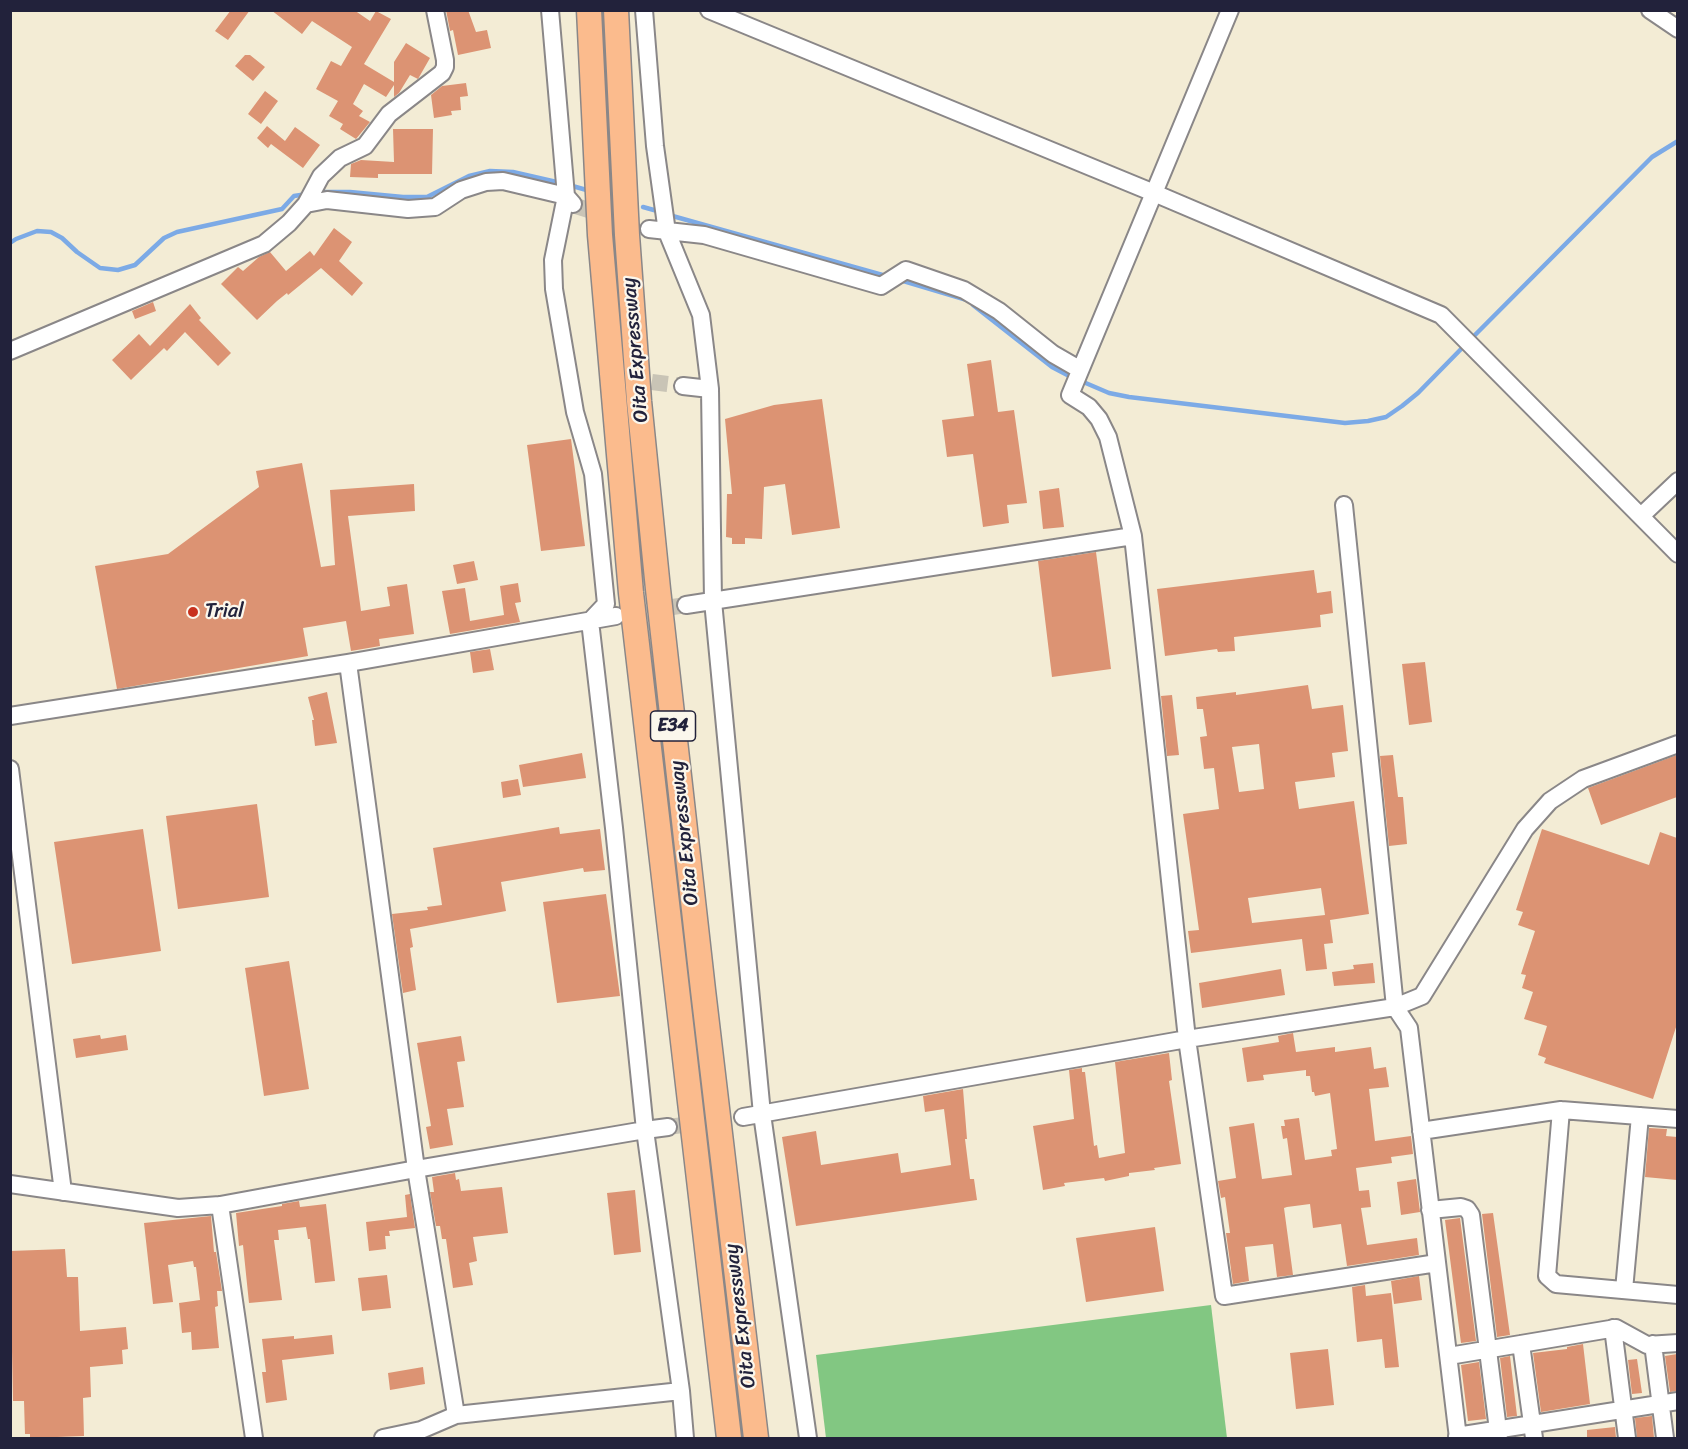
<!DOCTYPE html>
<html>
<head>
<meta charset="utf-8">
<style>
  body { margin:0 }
  #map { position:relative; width:1688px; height:1449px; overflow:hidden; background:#f3ecd5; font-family:Sriracha,sans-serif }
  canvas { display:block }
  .frame { position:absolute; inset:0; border:12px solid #22223b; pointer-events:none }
</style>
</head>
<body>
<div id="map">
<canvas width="1688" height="1449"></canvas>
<div class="frame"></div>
</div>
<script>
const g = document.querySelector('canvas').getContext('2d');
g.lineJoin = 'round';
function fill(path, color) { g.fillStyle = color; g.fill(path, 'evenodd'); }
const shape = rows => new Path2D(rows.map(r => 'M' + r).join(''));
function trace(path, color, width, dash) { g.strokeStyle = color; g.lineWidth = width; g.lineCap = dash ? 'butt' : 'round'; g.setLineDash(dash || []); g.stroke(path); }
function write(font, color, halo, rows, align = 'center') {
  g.font = font + ' Sriracha,sans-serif'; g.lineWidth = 4.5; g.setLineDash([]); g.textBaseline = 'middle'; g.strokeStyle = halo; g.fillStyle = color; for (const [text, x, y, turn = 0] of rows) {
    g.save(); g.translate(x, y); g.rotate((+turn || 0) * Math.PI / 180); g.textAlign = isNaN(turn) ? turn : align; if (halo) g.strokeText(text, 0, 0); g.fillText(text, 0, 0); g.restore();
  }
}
fill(shape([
  [1211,1305,1227,1438,826,1438,816,1355]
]), '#82c782');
trace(shape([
  [569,185,590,191],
  [319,192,350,192,403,197,427,197,469,176,490,171,513,172,561,183],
  [643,207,661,212],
  [669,215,886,276],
  [10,243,16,239,37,231,51,232,62,238,77,252,100,268,118,270,135,265,164,238,177,232,282,209,294,196,307,194],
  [900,280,967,300],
  [973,305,1052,367,1073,378],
  [1471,339,1652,157,1678,141],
  [1081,381,1109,393,1129,397,1345,423,1368,421,1386,417,1402,406,1418,393,1465,345]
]), '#7caae6', 4.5);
fill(shape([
  [231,10,250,10,228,40,215,31],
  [271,10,354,10,370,21,376,11,391,19,364,64,394,82,394,62,406,43,430,58,418,79,410,75,399,93,394,97,394,85,386,97,364,84,353,104,363,111,359,116,370,122,356,139,340,129,343,124,329,116,338,101,316,89,331,61,341,66,352,47,312,21,302,34],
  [446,10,468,10,476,32,487,30,491,48,458,55,453,30,450,31],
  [245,55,250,55,265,67,253,81,235,66],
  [466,83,468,96,460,97,461,110,451,111,452,115,434,118,431,95,442,86],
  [265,91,278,101,261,124,248,114],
  [267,126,285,141,295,127,320,145,303,168,271,144,268,148,257,138],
  [393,129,433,129,432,174,378,174,378,178,350,177,351,164,361,160,394,162],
  [334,228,352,242,339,261,363,283,352,296,321,268,288,295,287,293,277,301,257,320,221,284,238,267,243,271,259,257,270,252,286,271,310,251,314,256],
  [153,302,156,311,135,319,132,311],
  [190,304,201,318,199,320,231,353,218,366,185,332,167,351,164,348,131,380,112,360,139,334,150,346],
  [991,360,998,412,1014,410,1027,503,1007,505,1009,523,983,527,973,454,947,457,942,420,974,416,967,364],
  [822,399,840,528,792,535,785,484,764,487,762,539,745,538,745,544,732,544,732,538,726,537,727,494,732,494,725,419,774,405],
  [571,439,585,546,541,551,527,445],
  [302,463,321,567,335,565,330,490,414,484,415,511,348,516,361,611,390,606,387,587,407,584,414,634,379,639,380,646,351,651,346,621,303,628,308,656,117,689,95,566,168,554,259,487,256,471],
  [1059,488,1064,527,1043,529,1039,491],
  [1096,552,1111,669,1052,677,1038,561],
  [474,561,478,580,457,584,453,565],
  [1314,570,1317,593,1331,591,1333,613,1320,615,1321,627,1234,637,1235,651,1218,652,1217,649,1165,656,1157,589],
  [518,583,521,602,515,603,520,622,450,634,442,591,465,588,470,621,504,615,500,586],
  [490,649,494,670,473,673,470,652],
  [1425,662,1432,722,1409,725,1402,664],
  [1308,685,1312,709,1343,705,1348,751,1332,753,1335,777,1295,782,1299,809,1354,801,1369,914,1330,920,1333,943,1324,944,1327,969,1306,971,1302,939,1191,953,1188,931,1199,930,1183,814,1219,809,1214,768,1204,769,1200,737,1207,736,1203,709,1197,709,1196,697,1236,692,1236,695],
  [1259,744,1264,789,1239,792,1232,747],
  [1321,888,1325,915,1252,923,1248,898],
  [327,692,337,743,315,746,312,720,314,720,308,697],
  [1172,695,1179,755,1167,756,1161,696],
  [582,753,586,778,523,787,519,765],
  [1393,755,1398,797,1403,797,1407,844,1389,846,1380,756],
  [1677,755,1677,797,1601,825,1588,788],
  [518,779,521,795,503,798,501,782],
  [257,804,269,897,178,909,166,816],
  [559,827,560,834,600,829,605,870,584,872,583,868,501,882,506,911,410,929,413,947,410,948,416,990,403,993,392,914,428,910,427,907,442,905,433,848],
  [143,829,161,951,72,964,54,842],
  [1542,829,1649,865,1660,832,1677,838,1677,1024,1653,1099,1544,1063,1546,1058,1538,1055,1547,1026,1524,1019,1533,992,1522,988,1526,975,1521,974,1535,931,1518,925,1523,912,1516,910],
  [606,894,620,996,557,1003,543,902],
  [289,961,309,1089,264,1096,245,968],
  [1373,963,1375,983,1334,986,1332,972,1354,969,1353,965],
  [1281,969,1285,995,1202,1008,1199,983],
  [1293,1033,1296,1052,1335,1047,1335,1052,1371,1047,1374,1069,1386,1067,1389,1087,1369,1089,1375,1141,1411,1136,1413,1154,1391,1157,1392,1163,1356,1168,1359,1191,1369,1190,1371,1207,1361,1208,1367,1245,1417,1238,1419,1255,1347,1266,1341,1224,1313,1228,1310,1204,1287,1207,1284,1208,1293,1275,1277,1277,1273,1244,1245,1247,1249,1281,1233,1284,1226,1233,1230,1233,1225,1197,1221,1198,1218,1181,1236,1178,1229,1127,1254,1123,1262,1179,1292,1175,1287,1138,1283,1139,1281,1126,1285,1126,1284,1120,1299,1118,1305,1160,1332,1156,1331,1150,1337,1149,1330,1093,1315,1096,1314,1092,1312,1092,1310,1076,1306,1076,1306,1070,1263,1075,1264,1080,1247,1082,1242,1048,1279,1042,1278,1036],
  [100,1035,101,1039,126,1035,128,1050,76,1058,73,1039],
  [461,1036,465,1061,457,1062,464,1107,447,1109,453,1145,430,1149,426,1127,431,1126,417,1043],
  [1169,1053,1172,1080,1169,1081,1181,1164,1154,1168,1155,1170,1129,1173,1129,1176,1105,1181,1104,1178,1064,1183,1065,1186,1043,1190,1033,1126,1074,1119,1069,1070,1082,1068,1082,1072,1085,1072,1094,1146,1097,1145,1099,1158,1125,1153,1115,1062],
  [963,1089,967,1139,965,1139,970,1179,974,1179,977,1200,796,1226,782,1137,816,1131,821,1165,898,1153,901,1173,951,1165,944,1109,925,1112,923,1096],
  [1649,1128,1667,1129,1666,1136,1677,1137,1677,1180,1645,1177],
  [455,1173,456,1180,459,1179,461,1191,502,1187,508,1233,473,1237,477,1261,469,1263,473,1285,453,1288,446,1239,442,1239,440,1226,436,1226,430,1192,434,1192,432,1177],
  [1416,1179,1420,1212,1401,1215,1397,1182],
  [635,1190,641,1252,614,1255,607,1193],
  [410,1194,415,1228,389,1231,390,1236,385,1236,386,1249,369,1251,366,1222,407,1217,405,1195],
  [299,1201,300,1207,326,1204,335,1281,315,1283,310,1239,308,1239,306,1227,278,1230,279,1240,274,1240,282,1300,249,1303,243,1245,239,1246,236,1213,282,1206,282,1204],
  [1493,1213,1510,1335,1497,1337,1482,1214],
  [211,1216,214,1252,216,1252,222,1291,217,1291,218,1306,215,1307,219,1348,192,1350,191,1332,182,1333,179,1303,200,1300,196,1267,194,1267,193,1261,168,1265,173,1302,153,1304,144,1223],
  [1460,1218,1476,1341,1461,1343,1445,1220],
  [1155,1227,1164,1291,1086,1302,1076,1238],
  [65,1249,67,1277,78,1277,80,1331,126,1327,128,1349,122,1350,123,1364,90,1367,91,1397,83,1398,84,1436,30,1438,30,1434,25,1434,24,1401,13,1401,10,1251],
  [387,1275,391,1308,362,1311,358,1278],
  [1419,1276,1422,1300,1394,1304,1391,1281],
  [1365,1285,1366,1296,1391,1293,1399,1367,1385,1368,1382,1339,1357,1342,1352,1287],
  [332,1335,334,1354,282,1360,287,1400,266,1403,262,1372,266,1372,262,1339,294,1336,294,1339],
  [1583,1344,1590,1404,1541,1412,1533,1353,1567,1349,1567,1347],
  [1328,1349,1334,1405,1296,1409,1290,1353],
  [1677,1354,1677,1391,1670,1392,1665,1356],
  [1510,1356,1517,1416,1507,1417,1500,1358],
  [1637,1359,1642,1393,1632,1394,1628,1360],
  [1479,1362,1486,1419,1468,1421,1461,1365],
  [423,1367,425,1384,390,1390,388,1373],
  [1652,1416,1654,1438,1637,1438,1635,1418],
  [1615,1427,1616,1438,1587,1438,1587,1430]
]), '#dc9373');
trace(shape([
  [576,206,649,229],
  [628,379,683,386],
  [625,614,686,605],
  [668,1127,743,1117]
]), '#c9c4b6', 16, [16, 8]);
const minor = shape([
  [550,10,566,196,553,260,554,289,575,412,593,474,606,604,590,621],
  [644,10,655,146,667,232,701,315,710,389,713,601,762,1114,808,1438],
  [709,10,1154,193,1441,315,1678,554],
  [1230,10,1070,395,1089,407,1099,419,1108,437,1133,536,1187,1039,1224,1296,1437,1263],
  [1650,10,1678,29],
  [306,204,327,200,408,209,435,207,461,190,486,182,503,181,566,196,573,204],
  [649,229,704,235,881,286,906,270,964,290,999,311,1053,354,1079,369],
  [10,351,264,244,289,223,306,204,321,176,340,158,365,146,389,114,442,73,445,67,445,60,435,10],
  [683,386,710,389],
  [1344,505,1395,1007,1422,996,1525,829,1550,801,1583,779,1678,744],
  [1641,516,1678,481],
  [686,605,1133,536],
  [590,621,614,828,645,1130,681,1391,685,1438],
  [348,663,416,1169,456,1415],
  [10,716,348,663,616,616],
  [10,769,63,1192],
  [1561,1110,1547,1276,1556,1284,1678,1295],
  [743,1117,1187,1039,1395,1007,1409,1028,1458,1438],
  [1421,1131,1561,1110,1678,1119],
  [10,1184,178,1208,220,1205,416,1169,645,1130,668,1127],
  [220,1205,254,1438],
  [1430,1210,1461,1207,1467,1209,1471,1215,1499,1438],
  [1624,1290,1640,1116],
  [1613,1328,1627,1438],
  [1521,1344,1534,1438],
  [1653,1344,1665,1438],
  [1449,1356,1616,1328,1647,1345,1678,1343],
  [1457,1436,1678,1401],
  [383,1438,421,1430,456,1415,681,1391]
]);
const highway = shape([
  [589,10,600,235,631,593,729,1438],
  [616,10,627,235,639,401,658,589,703,990,756,1438]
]);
trace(minor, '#8a8788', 20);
trace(highway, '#8a8788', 27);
trace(minor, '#fff', 16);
trace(highway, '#fbbb8d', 24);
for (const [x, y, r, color] of [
  [193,612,6,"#c8321e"]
]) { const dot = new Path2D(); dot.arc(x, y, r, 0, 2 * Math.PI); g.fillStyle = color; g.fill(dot); trace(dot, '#fbf7ec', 2); }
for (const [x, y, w] of [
  [673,726,45]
]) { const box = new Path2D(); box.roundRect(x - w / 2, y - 15, w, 30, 4.5); g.fillStyle = '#fbf7ec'; g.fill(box); trace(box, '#22223b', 1.5); }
write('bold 18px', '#22223b', null, [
  ["E34",673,726]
]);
write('20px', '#22223b', '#fbf7ec', [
  ["Oita Expressway",636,350,-95],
  ["Oita Expressway",685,833,-96],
  ["Oita Expressway",741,1316,-97]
]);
write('20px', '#22223b', '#fbf7ec', [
  ["Trial",205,612]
], 'left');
</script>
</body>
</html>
